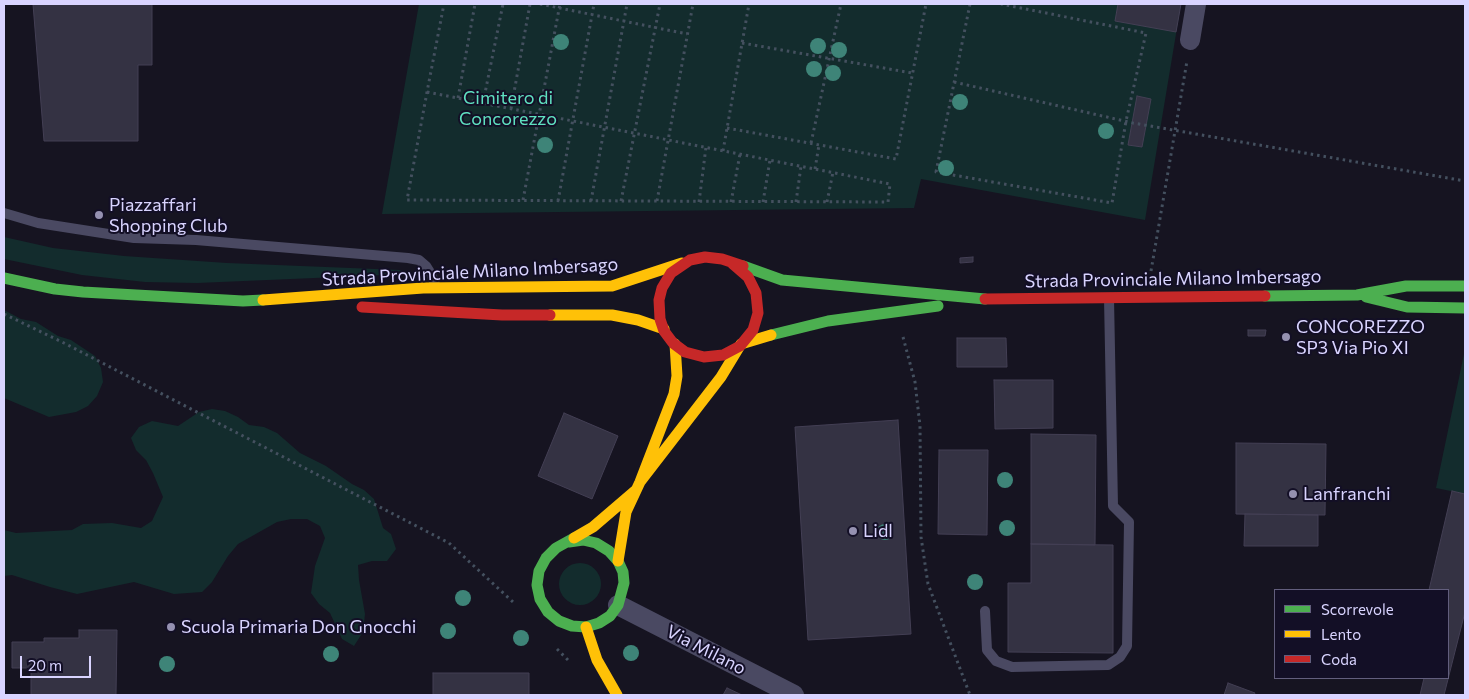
<!DOCTYPE html>
<html>
<head>
<meta charset="utf-8">
<style>
  body { margin:0 }
  #map { position:relative; width:1469px; height:699px; overflow:hidden; background:#161421; font-family:Commissioner,sans-serif }
  canvas { display:block }
  .frame { position:absolute; inset:0; border:5px solid #d9d4ff; pointer-events:none }
  .legend { position:absolute; left:1274px; top:589px; width:175px; height:90px; box-sizing:border-box; background:#130f26; border:1px solid #625e7d; margin:0; padding:6px 9px; list-style:none; font-size:15px; color:#d9d4ff }
  .legend li { display:flex; align-items:center; gap:10px; height:25px }
  .legend b { width:25px; border:1px solid #625e7d }
  .scale { position:absolute; left:20px; top:656px; width:71px; height:22px; box-sizing:border-box; border:2px solid #d9d4ff; border-top:0; padding-left:6px; font-size:15px; line-height:18px; white-space:nowrap; color:#d9d4ff; -webkit-text-stroke:4px #130f26; paint-order:stroke }
</style>
</head>
<body>
<div id="map">
<canvas width="1469" height="699"></canvas>
<div class="frame"></div>
<ul class="legend">
<li><b style="height:6px;background:#4caf50"></b>Scorrevole</li>
<li><b style="height:6px;background:#ffc107"></b>Lento</li>
<li><b style="height:6px;background:#c62828"></b>Coda</li>
</ul>
<div class="scale">20 m</div>
</div>
<script>
const g = document.querySelector('canvas').getContext('2d');
g.lineJoin = 'round';
function fill(path, color) { g.fillStyle = color; g.fill(path, 'evenodd'); }
const shape = rows => new Path2D(rows.map(r => 'M' + r).join(''));
function trace(path, color, width, dash) { g.strokeStyle = color; g.lineWidth = width; g.lineCap = dash ? 'butt' : 'round'; g.setLineDash(dash || []); g.stroke(path); }
function write(font, color, halo, rows, align = 'center') {
  g.font = font + ' Commissioner,sans-serif'; g.lineWidth = 4; g.setLineDash([]); g.textBaseline = 'middle'; g.strokeStyle = halo; g.fillStyle = color; for (const [text, x, y, turn = 0] of rows) {
    g.save(); g.translate(x, y); g.rotate((+turn || 0) * Math.PI / 180); g.textAlign = isNaN(turn) ? turn : align; if (halo) g.strokeText(text, 0, 0); g.fillText(text, 0, 0); g.restore();
  }
}
fill(shape([
  [419,4,1181,4,1145,220,921,179,914,208,382,214],
  [4,237,53,248,124,256,227,263,400,270,408,274,197,283,145,282,82,275,4,259],
  [4,310,21,319,36,322,58,336,71,340,95,356,101,368,103,382,97,396,88,406,76,412,49,417,4,398],
  [1465,349,1465,494,1436,488],
  [212,409,225,411,238,417,249,425,264,427,277,433,300,453,326,466,352,484,364,490,374,499,383,528,391,534,396,549,387,561,372,561,358,565,359,580,365,614,363,632,354,646,342,639,330,613,319,604,311,593,315,566,325,538,320,526,307,519,291,519,277,522,238,544,228,556,212,582,202,592,174,594,134,582,77,594,50,587,12,575,4,576,4,530,16,533,72,530,83,524,112,523,141,528,152,521,163,497,153,473,146,460,136,450,131,438,139,427,152,421,178,426,199,412],
  '559 584a21 21 0 1 1 42 0a21 21 0 1 1-42 0Z'
]), '#132c2d');
const building = shape([
  [33,4,152,4,152,65,138,65,138,141,44,141,33,4],
  [1118,4,1181,4,1176,32,1115,21,1118,4],
  [1137,96,1151,99,1142,147,1128,145,1137,96],
  [973,257,973,262,960,263,960,258,973,257],
  [1248,330,1266,330,1265,336,1248,336,1248,330],
  [957,338,1006,338,1007,367,957,367,957,338],
  [994,380,1053,380,1053,428,995,429,994,380],
  [564,413,618,436,592,499,538,476,564,413],
  [898,420,911,634,808,640,795,427,898,420],
  [1031,434,1096,435,1095,545,1031,544,1031,434],
  [1236,443,1326,444,1325,515,1236,514,1236,443],
  [939,450,988,450,987,535,938,534,939,450],
  [1452,491,1465,494,1465,612,1444,695,1420,695,1424,678,1448,678,1448,590,1429,590,1452,491],
  [1245,514,1318,515,1318,546,1244,546,1245,514],
  [1031,544,1113,545,1113,653,1008,652,1008,583,1031,583,1031,544],
  [79,630,117,630,116,695,31,695,31,668,12,668,12,642,44,642,44,638,79,638,79,630],
  [433,673,529,673,529,695,433,695,433,673],
  [1228,683,1255,693,1254,695,1224,695,1228,683],
  [727,688,742,695,723,695,727,688]
]);
fill(building, '#343243');
trace(building, '#433f54', 1);
trace(shape([
  [540,4,687,34],
  [970,4,936,172,1112,203,1126,121,1146,33,1001,4],
  [742,43,912,73],
  [954,82,1133,123,1465,181],
  [427,92,890,184,888,202,407,200,427,92,444,4],
  [458,98,475,4],
  [483,103,503,4],
  [511,109,530,4],
  [727,128,896,159,926,4],
  [811,143,841,4],
  [723,151,749,4],
  [815,169,819,145],
  [523,200,560,4],
  [558,201,594,4],
  [591,201,627,4],
  [621,201,660,4],
  [657,201,693,4],
  [699,202,706,147],
  [731,202,740,154],
  [763,202,770,160],
  [796,202,801,166],
  [827,202,833,172],
  [1151,271,1187,61],
  [4,314,64,343,449,543,513,602],
  [903,337,915,382,920,426,921,537,928,584,970,695],
  [557,649,570,662]
]), '#44505f', 3, [2.5, 4]);
trace(shape([
  [4,213,38,223,134,238,196,240,408,258,419,260,426,266,431,274,436,287],
  [985,611,987,650,996,661,1012,667,1108,665,1120,657,1127,646,1129,522,1113,506,1109,298]
]), '#4a4962', 10);
trace(shape([
  [1190,40,1196,4],
  [618,605,794,695]
]), '#4a4962', 20);
trace(shape([
  [743,266,782,280,985,299],
  [4,278,55,289,83,292,243,301,263,300],
  [1265,296,1357,295,1406,286,1465,286],
  [1366,297,1407,307,1465,308],
  [771,335,828,321,938,306],
  [569,542,583,540,596,543,609,551,618,561,623,572,624,583,618,605,610,616,599,623,586,627,572,626,559,621,548,612,540,599,537,585,539,571,546,558,556,548,574,538]
]), '#4caf50', 11);
trace(shape([
  [263,300,423,288,612,286,682,263],
  [550,315,612,315,638,320,664,329],
  [640,482,721,377,741,344,771,335],
  [574,538,593,527,635,491],
  [618,561,626,512,640,482,674,394,677,376,675,344],
  [586,627,597,660,617,695]
]), '#ffc107', 11);
trace(shape([
  [733,264,748,277,756,293,758,313,753,330,740,346,723,355,704,357,685,352,673,343,664,331,660,319,659,300,662,288,671,273,690,260,705,257,722,259,743,266],
  [985,299,1265,296],
  [362,307,502,315,550,315]
]), '#c62828', 11);
g.fillStyle = '#3e8478';
for (const [x, y] of [
  [561,42],
  [818,46],
  [839,50],
  [814,69],
  [833,73],
  [960,102],
  [1106,131],
  [545,145],
  [946,168],
  [1005,480],
  [1007,528],
  [885,532],
  [975,582],
  [463,598],
  [448,631],
  [521,638],
  [631,653],
  [331,654],
  [167,664]
]) { g.beginPath(); g.arc(x, y, 8, 0, 2 * Math.PI); g.fill(); }
for (const [x, y, r, color] of [
  [99,215,5,"#9591b1"],
  [1286,337,5,"#9591b1"],
  [1293,494,5,"#9591b1"],
  [853,531,5,"#9591b1"],
  [171,627,5,"#9591b1"]
]) { const dot = new Path2D(); dot.arc(x, y, r, 0, 2 * Math.PI); g.fillStyle = color; g.fill(dot); trace(dot, '#130f26', 2); }
write('18px', '#5fe0c0', '#130f26', [
  ["Cimitero di",508,98],
  ["Concorezzo",508,119]
]);
write('18px', '#d9d4ff', '#130f26', [
  ["Piazzaffari",109,205],
  ["Shopping Club",109,226],
  ["CONCOREZZO",1296,327],
  ["SP3 Via Pio XI",1296,348],
  ["Lanfranchi",1303,494],
  ["Lidl",863,531],
  ["Scuola Primaria Don Gnocchi",181,627]
], 'left');
write('18px', '#d9d4ff', '#130f26', [
  ["Strada Provinciale Milano Imbersago",470,272,-3],
  ["Strada Provinciale Milano Imbersago",1173,279,-1],
  ["Via Milano",706,650,27]
]);
</script>
</body>
</html>
